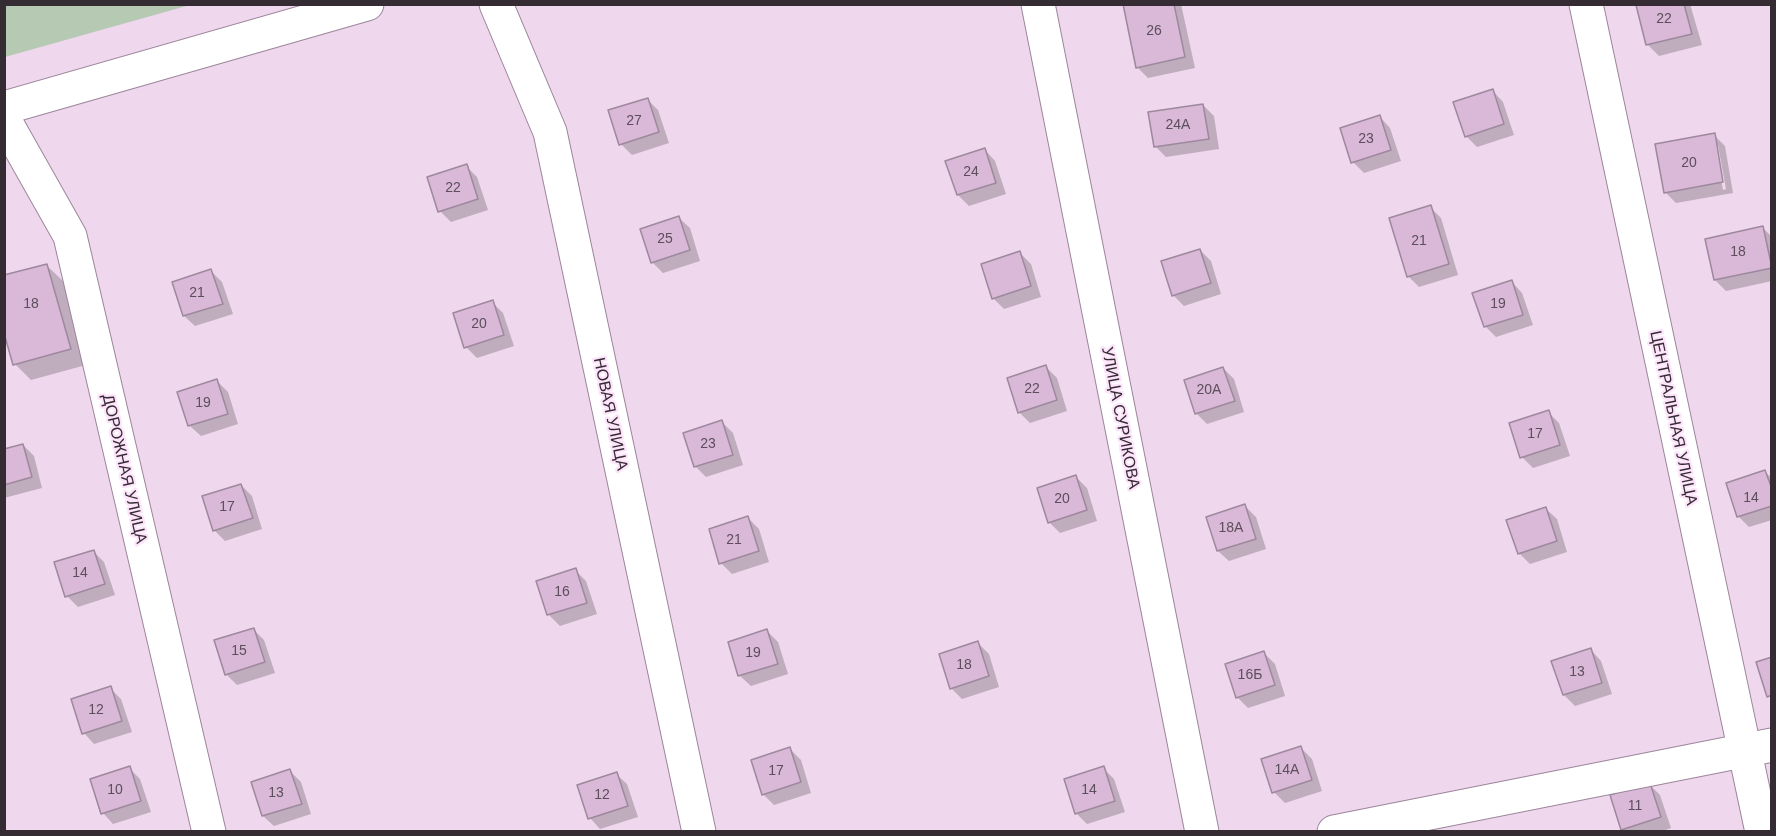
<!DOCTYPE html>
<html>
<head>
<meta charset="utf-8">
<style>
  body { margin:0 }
  #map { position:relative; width:1776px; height:836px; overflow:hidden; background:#efd7ed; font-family:Helvetica,sans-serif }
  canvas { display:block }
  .frame { position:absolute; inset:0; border:6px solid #342b33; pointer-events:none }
</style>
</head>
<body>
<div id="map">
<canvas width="1776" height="836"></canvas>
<div class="frame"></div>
</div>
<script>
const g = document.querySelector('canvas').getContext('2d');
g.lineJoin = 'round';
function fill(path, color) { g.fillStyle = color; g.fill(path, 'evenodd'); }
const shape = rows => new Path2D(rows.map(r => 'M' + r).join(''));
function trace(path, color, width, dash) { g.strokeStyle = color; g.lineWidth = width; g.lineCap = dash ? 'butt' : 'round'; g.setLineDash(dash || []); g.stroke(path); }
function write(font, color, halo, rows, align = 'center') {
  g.font = font + ' Helvetica,sans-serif'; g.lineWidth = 4.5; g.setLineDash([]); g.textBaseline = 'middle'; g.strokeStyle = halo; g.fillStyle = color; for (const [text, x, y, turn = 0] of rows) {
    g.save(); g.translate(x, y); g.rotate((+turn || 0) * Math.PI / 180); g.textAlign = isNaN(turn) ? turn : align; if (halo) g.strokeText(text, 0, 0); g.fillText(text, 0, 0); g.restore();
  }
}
fill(shape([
  [5,4,190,4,190,5,5,57]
]), '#b6c9b3');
fill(shape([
  [1124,4,1181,4,1195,68,1148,78,1137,67],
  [1644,4,1690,4,1702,45,1659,56,1648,45,1638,6],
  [1493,91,1503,102,1514,135,1477,147,1466,136],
  [647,99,658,110,669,143,632,155,621,144],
  [1203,105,1214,116,1219,149,1166,157,1155,146],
  [1380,117,1390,128,1401,161,1364,173,1353,162],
  [1714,135,1725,146,1733,193,1676,203,1665,192],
  [1715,145,1718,145,1726,189,1723,190],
  [985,150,995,161,1006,194,969,206,958,195],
  [466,166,477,177,488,210,451,222,440,211],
  [1430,207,1441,218,1458,275,1419,287,1408,276],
  [679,218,690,228,700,261,663,273,652,262],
  [1763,228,1772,237,1772,281,1726,291,1715,280],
  [1200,250,1211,261,1221,294,1184,306,1173,295],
  [1020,253,1031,264,1041,297,1004,309,993,298],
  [46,265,63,281,86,365,31,380,15,364],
  [211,271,222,282,233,314,195,326,184,316],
  [1512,282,1522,293,1533,325,1496,337,1485,326],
  [492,302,503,313,514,346,477,358,466,347],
  [1046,367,1057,378,1067,411,1030,423,1019,412],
  [1223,368,1234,379,1244,412,1207,424,1196,413],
  [217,381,228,392,238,424,201,436,190,426,179,393],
  [1548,412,1559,423,1570,456,1533,468,1522,457],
  [722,422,733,433,743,465,706,477,695,466],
  [23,445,34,456,42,488,4,498,4,450],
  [1765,472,1772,478,1772,520,1749,527,1738,516],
  [1076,477,1087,488,1097,521,1060,533,1049,522],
  [241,485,252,496,262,529,225,541,214,530],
  [1245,506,1256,517,1266,549,1229,561,1218,551],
  [1546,509,1557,519,1567,552,1530,564,1519,553],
  [748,518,759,529,769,562,732,574,721,563],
  [93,551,104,562,115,595,78,607,67,596],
  [575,570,586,581,597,614,560,626,549,615,538,582],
  [253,629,264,640,275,673,237,685,226,674],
  [767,631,778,642,788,674,751,686,740,676,729,643],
  [978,643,989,654,999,687,962,699,951,688],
  [1591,650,1601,661,1612,694,1575,706,1564,695],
  [1264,653,1275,664,1285,696,1248,708,1237,697],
  [110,688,121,699,132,732,94,744,84,733],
  [1301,748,1312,759,1322,791,1285,803,1274,792],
  [790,749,801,760,811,793,774,805,763,794],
  [129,768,140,779,151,812,113,824,103,813],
  [1103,768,1114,779,1125,812,1087,824,1076,813],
  [290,771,301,782,311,814,274,826,263,816],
  [616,774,627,784,638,817,600,829,590,818],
  [1649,784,1660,795,1671,828,1660,832,1625,832,1623,829]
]), '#0003');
const building = shape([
  [1123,4,1174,4,1185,57,1136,68,1123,4],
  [1684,4,1692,34,1646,45,1636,5,1684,4],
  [1493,89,1504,124,1465,137,1453,102,1493,89],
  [648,98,659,132,619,145,608,110,648,98],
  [1203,104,1209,139,1154,147,1148,112,1203,104],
  [1380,115,1391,150,1351,163,1340,128,1380,115],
  [1715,133,1723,182,1664,193,1655,144,1715,133],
  [985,148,996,183,957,195,945,161,985,148],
  [467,164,478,199,438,212,427,177,467,164],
  [1431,205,1449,264,1407,277,1389,218,1431,205],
  [679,216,690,250,651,263,640,229,679,216],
  [1763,226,1772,268,1714,280,1705,239,1763,226],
  [1200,249,1211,283,1172,296,1161,261,1200,249],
  [1020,251,1031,286,992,299,981,264,1020,251],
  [47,264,71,349,13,365,4,333,4,275,47,264],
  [211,269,223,304,183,316,172,282,211,269],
  [1512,280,1523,315,1484,327,1472,293,1512,280],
  [493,300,504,335,464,348,453,313,493,300],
  [1046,365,1057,400,1018,413,1007,378,1046,365],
  [1223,367,1235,401,1195,414,1184,380,1223,367],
  [217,379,228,414,188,426,177,392,217,379],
  [1549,410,1560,445,1520,458,1509,423,1549,410],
  [722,420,733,455,694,467,683,433,722,420],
  [23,444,32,477,4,485,4,449,23,444],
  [1765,470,1772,489,1772,506,1737,517,1726,483,1765,470],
  [1076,475,1087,510,1048,523,1037,488,1076,475],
  [241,484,253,518,213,531,202,496,241,484],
  [1245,504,1256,539,1217,551,1206,517,1245,504],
  [1546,507,1557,541,1518,554,1506,520,1546,507],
  [748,516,759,551,719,564,709,529,748,516],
  [94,550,105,584,65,597,54,562,94,550],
  [576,568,587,603,547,615,536,581,576,568],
  [254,628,265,662,225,675,214,640,254,628],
  [767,629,778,664,738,676,728,642,767,629],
  [978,641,989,676,950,689,939,654,978,641],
  [1591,648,1602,683,1563,695,1551,661,1591,648],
  [1264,651,1275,685,1236,698,1225,664,1264,651],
  [1772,657,1772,695,1767,697,1756,662,1772,657],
  [111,686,122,721,82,734,71,699,111,686],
  [1301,746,1312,780,1272,793,1261,759,1301,746],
  [790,747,801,782,762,795,751,760,790,747],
  [130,766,141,801,101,814,90,779,130,766],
  [1104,766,1115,801,1075,814,1064,779,1104,766],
  [290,769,302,804,262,816,251,782,290,769],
  [617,772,628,806,588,819,577,785,617,772],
  [1650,783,1661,817,1621,830,1610,795,1650,783]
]);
fill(building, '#d9b9d7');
trace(building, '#9e889d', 1.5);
const minor = shape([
  [496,4,550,132,699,832],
  [1038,4,1202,832],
  [1586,4,1762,832],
  [4,108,367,4],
  [4,119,70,236,209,832],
  [1334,832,1772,745]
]);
trace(minor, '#9c869a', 35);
trace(minor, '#fff', 33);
write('14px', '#5d4e5c', null, [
  ["22",1664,19],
  ["26",1154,31],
  ["27",634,121],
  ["24А",1178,125],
  ["23",1366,139],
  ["20",1689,163],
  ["24",971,172],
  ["22",453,188],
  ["25",665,239],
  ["21",1419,241],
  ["18",1738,252],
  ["21",197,293],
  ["18",31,304],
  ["19",1498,304],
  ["20",479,324],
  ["22",1032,389],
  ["20А",1209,390],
  ["19",203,403],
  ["17",1535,434],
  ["23",708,444],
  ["14",1751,498],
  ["20",1062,499],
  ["17",227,507],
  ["18А",1231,528],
  ["21",734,540],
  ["14",80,573],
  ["16",562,592],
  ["15",239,651],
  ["19",753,653],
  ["18",964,665],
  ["13",1577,672],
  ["16Б",1250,675],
  ["12",96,710],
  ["14А",1287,770],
  ["17",776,771],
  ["10",115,790],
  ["14",1089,790],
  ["13",276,793],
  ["12",602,795],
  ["11",1635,806]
]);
write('16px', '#342b33', '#fde4fb', [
  ["НОВАЯ УЛИЦА",610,414,78],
  ["УЛИЦА СУРИКОВА",1120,418,79],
  ["ЦЕНТРАЛЬНАЯ УЛИЦА",1673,418,78],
  ["ДОРОЖНАЯ УЛИЦА",124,469,77]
]);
</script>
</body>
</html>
